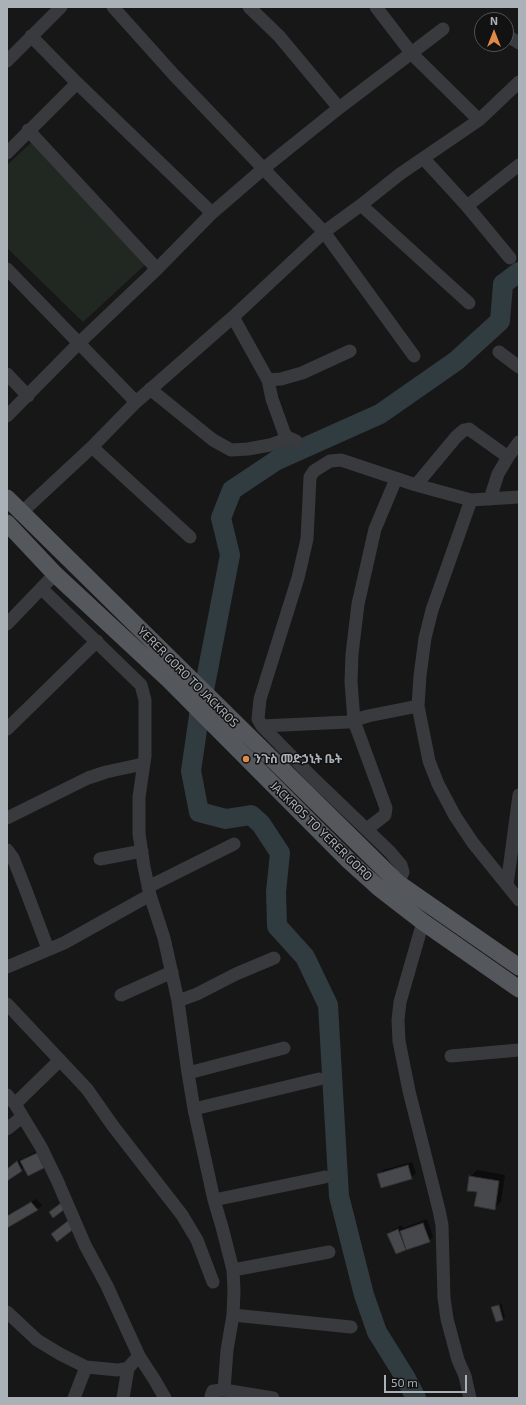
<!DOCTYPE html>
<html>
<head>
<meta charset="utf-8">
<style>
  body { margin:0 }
  #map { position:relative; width:526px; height:1405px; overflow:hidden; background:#171718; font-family:"Exo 2",sans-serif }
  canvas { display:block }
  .frame { position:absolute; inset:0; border:8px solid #aab1b7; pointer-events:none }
  .north { position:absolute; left:474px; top:12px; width:40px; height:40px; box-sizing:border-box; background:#121213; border:1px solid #4f5255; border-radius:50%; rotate:0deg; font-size:11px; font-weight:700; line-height:16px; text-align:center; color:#aab1b7 }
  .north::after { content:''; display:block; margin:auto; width:14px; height:18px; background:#e18a45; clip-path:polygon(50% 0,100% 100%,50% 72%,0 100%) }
  .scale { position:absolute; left:384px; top:1375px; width:83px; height:18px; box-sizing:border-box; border:2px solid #aab1b7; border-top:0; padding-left:5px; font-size:12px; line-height:14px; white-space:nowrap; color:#aab1b7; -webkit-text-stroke:3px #121213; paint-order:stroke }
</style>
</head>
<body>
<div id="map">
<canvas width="526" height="1405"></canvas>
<div class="frame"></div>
<div class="north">N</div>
<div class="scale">50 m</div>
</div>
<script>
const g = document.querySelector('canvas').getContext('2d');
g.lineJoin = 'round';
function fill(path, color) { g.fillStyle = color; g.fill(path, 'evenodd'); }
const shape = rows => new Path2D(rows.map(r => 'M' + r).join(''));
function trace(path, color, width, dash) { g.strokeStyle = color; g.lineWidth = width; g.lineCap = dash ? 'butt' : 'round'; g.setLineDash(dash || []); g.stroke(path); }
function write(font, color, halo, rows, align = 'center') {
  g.font = font + ' "Exo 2","Noto Sans Ethiopic",sans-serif'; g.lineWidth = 3; g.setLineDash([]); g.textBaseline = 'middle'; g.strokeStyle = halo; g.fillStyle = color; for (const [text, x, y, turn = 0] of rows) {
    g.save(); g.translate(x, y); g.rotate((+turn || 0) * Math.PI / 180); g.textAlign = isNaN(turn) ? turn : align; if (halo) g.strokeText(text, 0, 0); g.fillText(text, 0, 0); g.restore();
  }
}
fill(shape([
  [34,140,146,264,83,322,7,248,7,165]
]), '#212821');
fill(shape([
  [41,1149,21,1170,7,1179,7,1169,22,1158,23,1160,26,1157],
  [412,1162,416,1173,411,1178,378,1175,383,1170],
  [477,1170,505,1175,501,1202,494,1208,478,1191,470,1177],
  [36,1199,42,1205,38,1209,7,1227,7,1215],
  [427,1219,433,1237,429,1241,397,1253,389,1234,393,1230,402,1225,403,1228],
  [501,1303,505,1317,503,1319,493,1307]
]), '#0007');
trace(shape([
  [416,1398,405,1377,377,1332,364,1295,339,1196,328,1005,305,957,277,926,276,892,280,853,261,824,251,815,226,819,199,812,191,771,199,716,230,555,221,518,232,490,277,460,380,414,456,361,500,321,503,284,519,272]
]), '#313c40', 20);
const building = shape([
  [37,1153,44,1168,28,1176,20,1161,37,1153],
  [17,1161,22,1171,7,1181,7,1169,17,1161],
  [408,1165,412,1179,381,1188,377,1174,408,1165],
  [469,1176,499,1181,495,1210,474,1206,477,1192,467,1191,469,1176],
  [31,1202,38,1210,7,1228,7,1216,31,1202],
  [61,1203,65,1209,53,1218,49,1212,61,1203],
  [69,1220,75,1228,57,1242,51,1234,69,1220],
  [423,1223,430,1242,406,1250,400,1231,423,1223],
  [398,1229,406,1250,396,1254,387,1234,398,1229],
  [499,1305,503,1320,496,1322,491,1307,499,1305]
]);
fill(building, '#46484b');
trace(building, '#313134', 1);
trace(shape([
  [113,7,174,75,324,232,414,356],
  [249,7,279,36,339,108],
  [376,7,412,54,479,120],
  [506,35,519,43],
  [31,36,77,83,212,213],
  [7,61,61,7],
  [28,130,157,269],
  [7,153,77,83],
  [424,159,467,206,510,258],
  [361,205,469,303],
  [467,206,519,165],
  [7,269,136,402],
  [233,317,268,380,272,399,285,435,289,438,296,441],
  [499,352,519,367],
  [7,374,28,396],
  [268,380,281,379,302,373,350,351],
  [150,389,213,440,231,450,248,449,270,445,289,438],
  [7,416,79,343,157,269,212,213,263,169,339,108,443,29],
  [92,447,190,537],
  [416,485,456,437,464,430,469,429,473,432,508,457],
  [490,499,498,474,508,457,519,442],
  [471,500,432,610,425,638,420,676,418,706,429,761,438,784,455,816,473,843,519,900],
  [21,513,92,447,136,402,233,317,324,232,361,205,400,174,479,120,519,82],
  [42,589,141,685,145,700,145,756,139,797,139,834,144,867,150,895,164,938,178,1001,188,1073,194,1109,214,1200,222,1227,233,1270,234,1291,233,1315,227,1350,224,1390],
  [7,624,55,574],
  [262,726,348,722,368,716,418,706],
  [7,729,97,641],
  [7,818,88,778,106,772,143,764],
  [367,829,385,815,386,808,354,721,351,682,352,654,358,604,375,529,396,479],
  [7,850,13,858,25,888,48,949],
  [100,859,142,851],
  [398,883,403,872,401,865,390,852,314,779,262,726,258,719,260,699,298,578,307,539,310,477,314,471,330,461,341,460,416,485,471,500,519,497],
  [507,885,519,795],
  [148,887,234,844],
  [423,922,400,1002,398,1020,399,1041,409,1091,439,1210,442,1225,444,1298,447,1319,458,1360,465,1376,470,1398],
  [7,967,64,943,150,895],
  [121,995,172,972],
  [178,1001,197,994,236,974,274,958],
  [7,1004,87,1089,113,1126,182,1215,197,1240,213,1282],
  [451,1056,519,1050],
  [188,1073,284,1048],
  [7,1095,15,1104,41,1147,57,1180,85,1245,107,1286,139,1356,154,1379,165,1398],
  [15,1104,60,1060],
  [194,1109,319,1079],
  [7,1129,22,1117],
  [214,1200,325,1177],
  [233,1270,329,1252],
  [7,1312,37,1340,60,1354,86,1367,118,1370,128,1368,139,1356],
  [233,1315,351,1327],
  [74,1398,86,1367],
  [123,1398,128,1368],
  [211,1398,211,1396,213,1391,224,1390,273,1398]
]), '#383a3d', 13);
trace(shape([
  [7,498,398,883,519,967],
  [7,523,55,574,169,680,349,861,379,888,423,922,519,989]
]), '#54575c', 17);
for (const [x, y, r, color] of [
  [246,759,4,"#e18a45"]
]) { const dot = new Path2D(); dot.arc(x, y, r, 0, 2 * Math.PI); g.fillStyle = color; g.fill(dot); trace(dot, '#121213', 1.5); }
write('12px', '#aab1b7', '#121213', [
  ["YERER GORO TO JACKROS",188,677,45],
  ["JACKROS TO YERER GORO",321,831,44]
]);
write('bold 12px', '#aab1b7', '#121213', [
  ["ንጉስ መድኃኒት ቤት",254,759]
], 'left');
</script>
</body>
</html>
